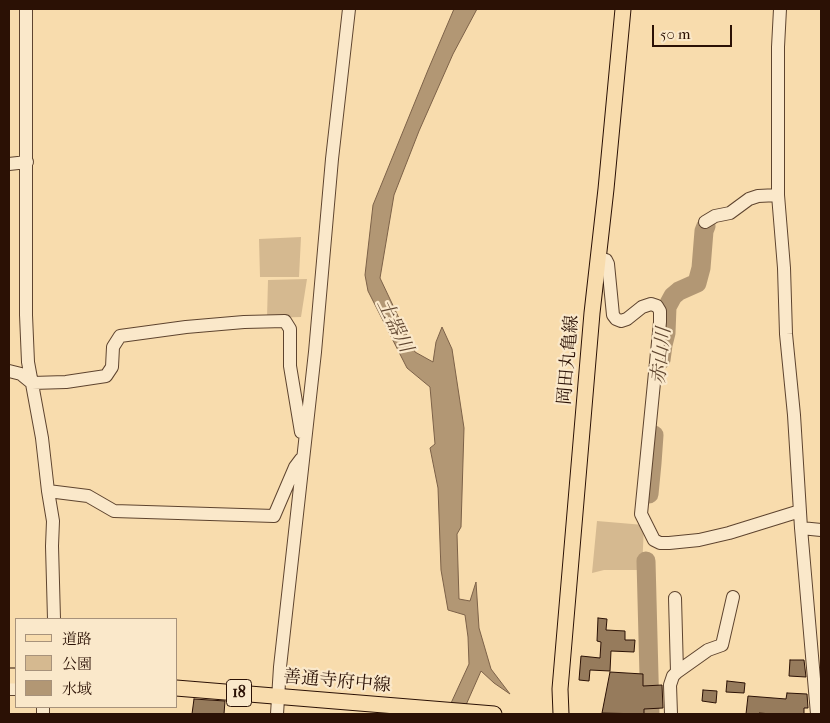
<!DOCTYPE html>
<html>
<head>
<meta charset="utf-8">
<style>
  body { margin:0 }
  #map { position:relative; width:830px; height:723px; overflow:hidden; background:#f8dcad; font-family:"IM FELL French Canon","Noto Serif JP",serif }
  canvas { display:block }
  .frame { position:absolute; inset:0; border:10px solid #2b1105; pointer-events:none }
  .legend { position:absolute; left:15px; top:618px; width:162px; height:90px; box-sizing:border-box; background:#fae8ca; border:1px solid #a7927b; margin:0; padding:6px 9px; list-style:none; font-size:15px; color:#2b1105 }
  .legend li { display:flex; align-items:center; gap:10px; height:25px }
  .legend b { width:25px; border:1px solid #a7927b }
  .scale { position:absolute; left:652px; top:25px; width:80px; height:22px; box-sizing:border-box; border:2px solid #2b1105; border-top:0; padding-left:6px; font-size:15px; line-height:18px; white-space:nowrap; color:#2b1105; -webkit-text-stroke:4px #fae8ca; paint-order:stroke }
</style>
</head>
<body>
<div id="map">
<canvas width="830" height="723"></canvas>
<div class="frame"></div>
<ul class="legend">
<li><b style="height:6px;background:#f8dcad"></b>道路</li>
<li><b style="height:14px;background:#d5b990"></b>公園</li>
<li><b style="height:14px;background:#b29774"></b>水域</li>
</ul>
<div class="scale">50 m</div>
</div>
<script>
const g = document.querySelector('canvas').getContext('2d');
g.lineJoin = 'round';
function fill(path, color) { g.fillStyle = color; g.fill(path, 'evenodd'); }
const shape = rows => new Path2D(rows.map(r => 'M' + r).join(''));
function trace(path, color, width, dash) { g.strokeStyle = color; g.lineWidth = width; g.lineCap = dash ? 'butt' : 'round'; g.setLineDash(dash || []); g.stroke(path); }
function write(font, color, halo, rows, align = 'center') {
  g.font = font + ' "IM FELL French Canon","Noto Serif JP",serif'; g.lineWidth = 4.5; g.setLineDash([]); g.textBaseline = 'middle'; g.strokeStyle = halo; g.fillStyle = color; for (const [text, x, y, turn = 0] of rows) {
    g.save(); g.translate(x, y); g.rotate((+turn || 0) * Math.PI / 180); g.textAlign = isNaN(turn) ? turn : align; if (halo) g.strokeText(text, 0, 0); g.fillText(text, 0, 0); g.restore();
  }
}
fill(shape([
  [301,237,299,277,260,277,259,239],
  [307,279,301,317,267,318,268,280],
  [597,521,644,525,642,570,604,570,592,573]
]), '#d5b990');
const water = shape([
  [454,9,477,9,453,54,419,131,394,195,380,278,415,352,433,362,436,342,442,327,452,349,464,428,461,527,457,534,459,599,470,601,476,582,479,628,491,669,510,694,494,683,481,671,462,714,446,714,469,664,468,637,465,615,448,610,441,570,438,488,430,448,435,444,430,387,407,368,368,291,365,275,373,205,428,70,454,9]
]);
fill(water, '#b29774');
trace(water, '#7c6148', 1);
trace(shape([
  [661,360,663,345,666,333,667,307,673,296,679,291,697,283,701,268,704,231,706,226],
  [649,494,652,463,654,435],
  [646,561,650,714]
]), '#b29774', 19);
const building = shape([
  [598,618,607,619,606,630,625,631,625,640,635,640,634,652,611,651,610,671,590,670,589,681,579,680,581,656,600,658,601,642,597,641,598,618],
  [790,660,804,660,806,677,789,676,790,660],
  [610,672,643,674,643,686,662,685,663,708,644,709,644,714,602,713,610,672],
  [727,681,745,683,744,693,726,692,727,681],
  [703,690,717,691,716,703,702,701,703,690],
  [787,693,807,694,808,708,804,708,804,714,772,714,759,713,759,714,746,714,748,696,786,699,787,693],
  [194,699,225,701,224,714,192,714,194,699]
]);
fill(building, '#967b5c');
trace(building, '#2b1105', 1);
const minor = shape([
  [26,9,26,315,28,362,42,438,48,491,53,521,52,546,54,619],
  [780,9,778,47,778,195,784,268,786,334,794,415,801,528,817,714],
  [9,164,27,162],
  [705,222,715,216,730,213,749,199,758,196,778,195],
  [598,259,606,260,608,264,613,315,616,319,621,321,627,319,642,307,651,304,657,306,660,311,660,322,641,514,654,540,660,543,669,543,699,540,729,533,800,511],
  [9,371,21,374,32,383,66,382,106,376,112,367,113,347,120,336,186,327,244,322,285,321,290,329,290,366,301,432],
  [48,491,88,496,114,511,274,516,295,467,301,459],
  [801,528,821,530],
  [675,598,677,672],
  [9,689,16,689],
  [43,714,43,707],
  [277,714,280,667,315,352,332,159,349,9],
  [671,714,670,685,673,676,677,672,708,650,722,645,733,597]
]);
const major = shape([
  [9,676,16,676],
  [176,688,494,714],
  [561,714,560,689,592,313,606,189,623,9]
]);
trace(minor, '#5e442f', 14);
trace(major, '#2b1105', 17);
trace(minor, '#fae8ca', 12);
trace(major, '#f8dcad', 15);
for (const [x, y, w] of [
  [239,693,25]
]) { const box = new Path2D(); box.roundRect(x - w / 2, y - 13.5, w, 27, 4); g.fillStyle = '#fae8ca'; g.fill(box); trace(box, '#2b1105', 1); }
write('bold 16px', '#2b1105', null, [
  ["18",239,693]
]);
write('18px', '#2b1105', '#fae8ca', [
  ["岡田丸亀線",569,360,-85],
  ["善通寺府中線",337,682,5]
]);
write('italic 19px', '#614731', '#fae8ca', [
  ["土器川",394,326,64],
  ["赤山川",662,356,-84]
]);
</script>
</body>
</html>
